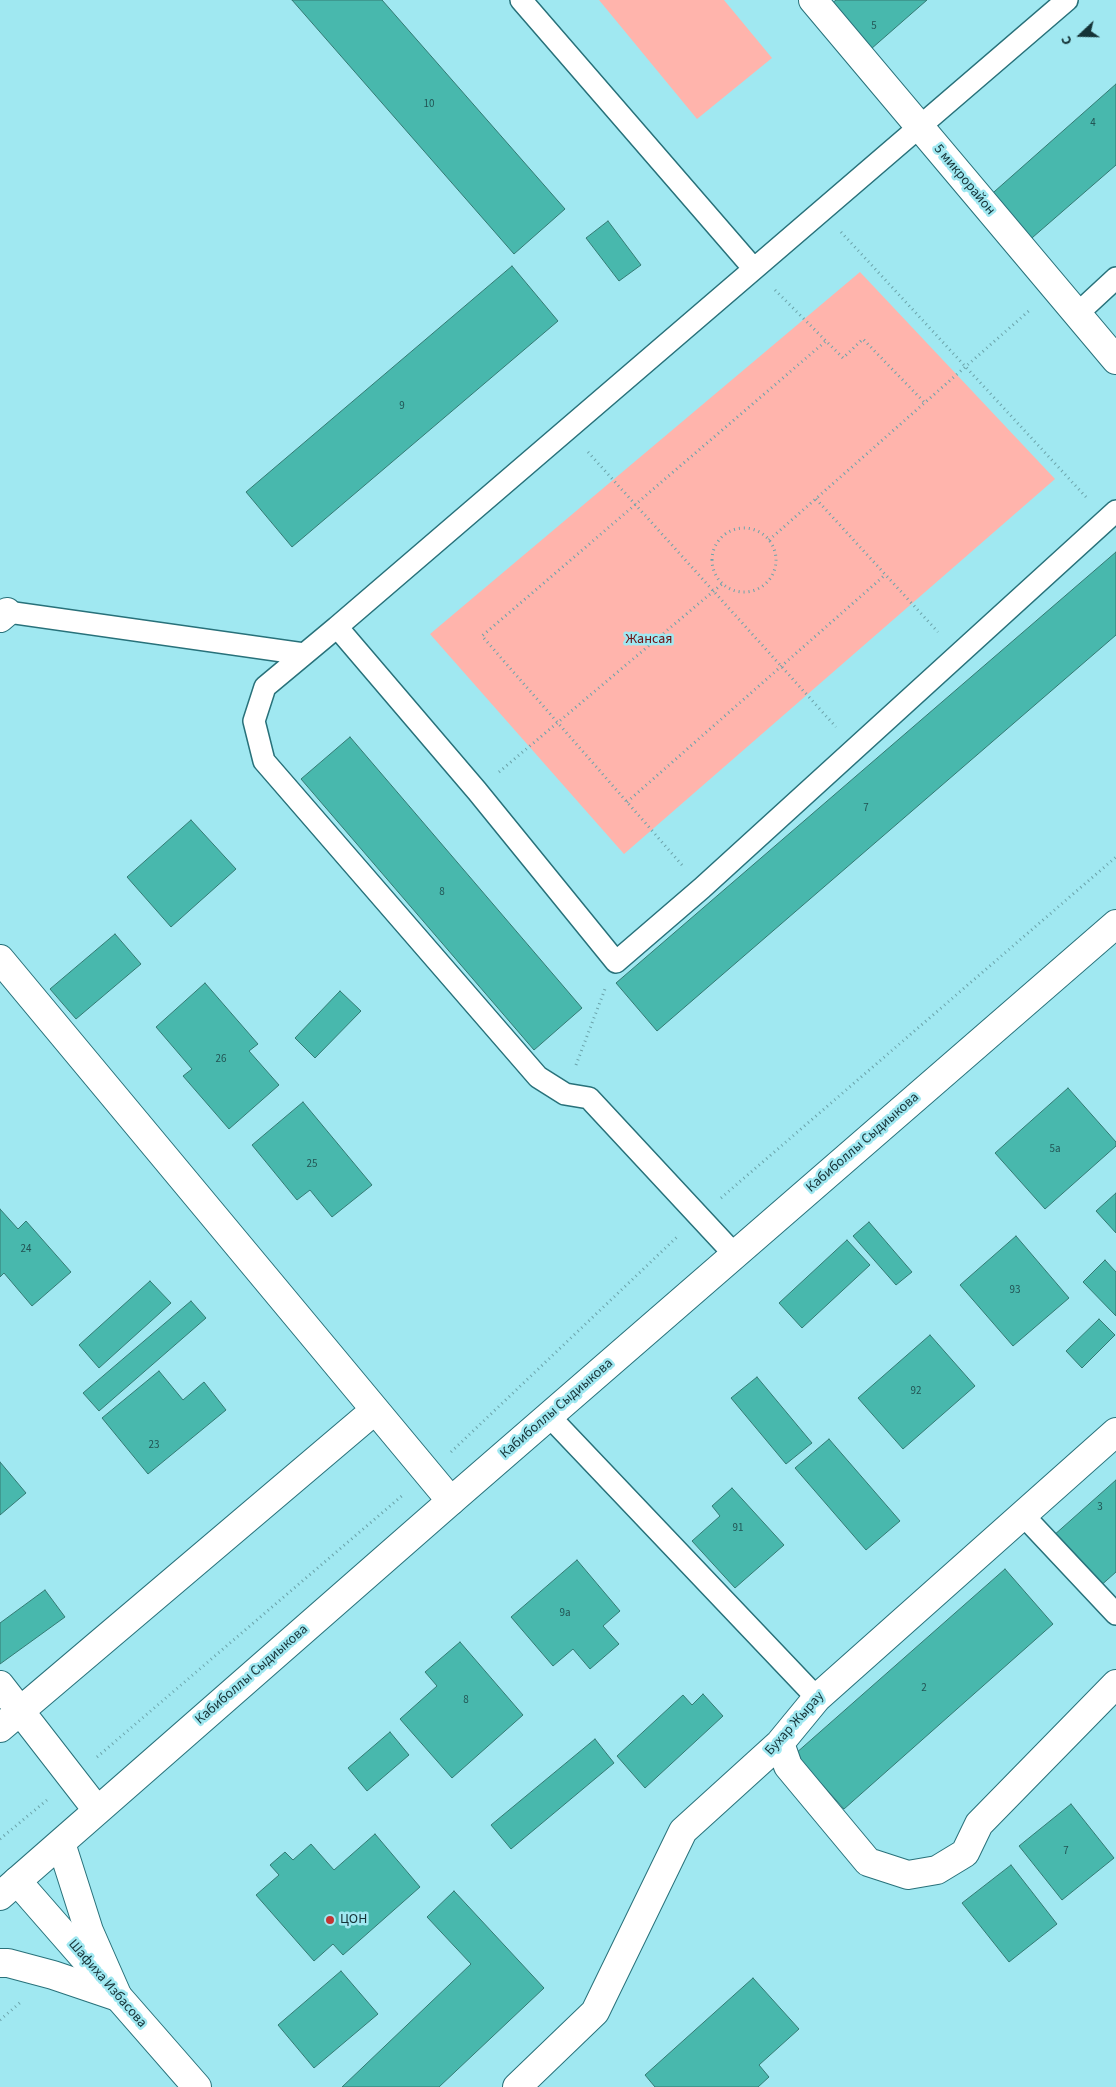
<!DOCTYPE html>
<html>
<head>
<meta charset="utf-8">
<style>
  body { margin:0 }
  #map { position:relative; width:1116px; height:2087px; overflow:hidden; background:#a0e8f1; font-family:"Source Sans 3",sans-serif }
  canvas { display:block }
  .north { position:absolute; left:1056px; top:10px; width:50px; height:50px; -webkit-text-stroke:4px #a0e8f1; paint-order:stroke; rotate:249deg; font-size:14px; font-weight:700; line-height:20px; text-align:center; color:#153337 }
  .north::after { content:''; display:block; margin:auto; width:18px; height:22px; background:#153337; clip-path:polygon(50% 0,100% 100%,50% 72%,0 100%) }
</style>
</head>
<body>
<div id="map">
<canvas width="1116" height="2087"></canvas>
<div class="north">С</div>
</div>
<script>
const g = document.querySelector('canvas').getContext('2d');
g.lineJoin = 'round';
function fill(path, color) { g.fillStyle = color; g.fill(path, 'evenodd'); }
const shape = rows => new Path2D(rows.map(r => 'M' + r).join(''));
function trace(path, color, width, dash) { g.strokeStyle = color; g.lineWidth = width; g.lineCap = dash ? 'butt' : 'round'; g.setLineDash(dash || []); g.stroke(path); }
function write(font, color, halo, rows, align = 'center') {
  g.font = font + ' "Source Sans 3",sans-serif'; g.lineWidth = 5; g.setLineDash([]); g.textBaseline = 'middle'; g.strokeStyle = halo; g.fillStyle = color; for (const [text, x, y, turn = 0] of rows) {
    g.save(); g.translate(x, y); g.rotate((+turn || 0) * Math.PI / 180); g.textAlign = isNaN(turn) ? turn : align; if (halo) g.strokeText(text, 0, 0); g.fillText(text, 0, 0); g.restore();
  }
}
fill(shape([
  [599,0,724,0,772,58,697,119],
  [860,272,1055,479,624,854,430,634]
]), '#ffb4ac');
const building = shape([
  [292,0,382,0,565,209,514,254,292,0],
  [836,0,927,0,871,49,831,4,836,0],
  [1116,84,1116,165,1025,244,986,199,1116,84],
  [608,221,641,265,619,281,586,238,608,221],
  [512,266,558,321,292,547,246,492,512,266],
  [1116,552,1116,635,657,1031,616,983,1116,552],
  [350,737,582,1008,534,1050,301,779,350,737],
  [191,820,236,869,171,927,127,877,191,820],
  [115,934,141,964,76,1019,50,989,115,934],
  [205,983,258,1044,249,1051,279,1085,229,1129,183,1076,192,1069,156,1027,205,983],
  [340,991,361,1011,315,1058,295,1038,340,991],
  [1068,1088,1116,1142,1116,1146,1045,1209,995,1153,1068,1088],
  [303,1102,372,1185,332,1217,310,1190,297,1200,252,1145,303,1102],
  [1116,1193,1116,1233,1096,1211,1116,1193],
  [0,1209,18,1229,26,1221,71,1272,32,1306,4,1273,0,1277,0,1209],
  [869,1222,912,1272,896,1285,853,1236,869,1222],
  [1016,1236,1069,1298,1013,1346,960,1285,1016,1236],
  [847,1240,870,1265,802,1328,779,1303,847,1240],
  [1105,1260,1116,1272,1116,1316,1083,1282,1105,1260],
  [150,1281,171,1303,99,1368,79,1345,150,1281],
  [191,1301,206,1318,99,1411,83,1393,191,1301],
  [1099,1319,1115,1335,1082,1368,1066,1351,1099,1319],
  [930,1335,975,1386,903,1449,858,1398,930,1335],
  [159,1371,183,1400,204,1382,226,1410,148,1474,102,1418,159,1371],
  [757,1377,812,1443,786,1464,731,1398,757,1377],
  [829,1439,900,1521,866,1550,795,1468,829,1439],
  [0,1462,26,1493,0,1515,0,1462],
  [1116,1480,1116,1572,1098,1588,1053,1536,1116,1480],
  [732,1488,784,1545,735,1588,692,1541,720,1516,712,1506,732,1488],
  [577,1560,620,1611,603,1626,619,1644,590,1669,573,1649,553,1666,511,1617,577,1560],
  [1005,1569,1053,1624,844,1809,795,1754,1005,1569],
  [45,1590,65,1617,0,1664,0,1623,45,1590],
  [460,1642,523,1715,452,1778,400,1719,437,1686,425,1672,460,1642],
  [703,1694,723,1716,645,1788,617,1756,683,1695,692,1705,703,1694],
  [390,1732,409,1755,367,1791,348,1768,390,1732],
  [595,1739,614,1763,511,1849,491,1825,595,1739],
  [1071,1804,1114,1858,1062,1900,1019,1846,1071,1804],
  [375,1834,420,1887,343,1955,333,1944,314,1961,256,1895,279,1875,270,1865,285,1852,293,1860,311,1844,334,1870,375,1834],
  [1011,1865,1057,1924,1009,1962,962,1903,1011,1865],
  [454,1891,544,1988,439,2087,342,2087,471,1964,427,1917,454,1891],
  [341,1971,378,2014,314,2068,278,2025,341,1971],
  [753,1978,799,2029,759,2065,769,2077,758,2087,655,2087,645,2075,753,1978]
]);
fill(building, '#48b8ad');
trace(building, '#347b74', 1);
const service = shape([
  [754,269,1067,0],
  [1076,315,1116,278],
  [0,611,304,654],
  [337,627,754,269,521,0],
  [735,1255,589,1098,565,1094,538,1077,264,761,254,721,265,687,337,627,477,791,616,962,702,888,1116,511],
  [549,1416,817,1698],
  [1023,1515,1116,1614]
]);
const pedestrian = shape([
  [0,618,7,612]
]);
const minor = shape([
  [813,0,1116,360],
  [0,959,451,1501],
  [0,1685,97,1810],
  [0,1728,375,1410],
  [780,1743,788,1766,868,1862,908,1875,937,1870,965,1853,979,1824,1116,1684],
  [17,1881,197,2087],
  [517,2087,595,2012,683,1831,780,1743,817,1698,1116,1432]
]);
const tertiary = shape([
  [0,1896,451,1501,1116,924],
  [0,1963,8,1963,53,1975,118,1997,89,1931,61,1843]
]);
trace(service, '#28717a', 24);
trace(pedestrian, '#28717a', 30);
trace(minor, '#28717a', 30);
trace(tertiary, '#28717a', 30);
trace(shape([
  [841,232,1086,497],
  [775,290,843,358,863,339,925,403],
  [588,452,836,727],
  [816,499,938,632],
  '712 560a32 32 0 1 1 64 0a32 32 0 1 1-64 0Z',
  [769,540,1031,309],
  [499,772,722,584],
  [627,802,885,575],
  [682,865,482,636,826,341],
  [576,1065,605,989],
  [721,1198,1116,857],
  [451,1452,677,1237],
  [97,1757,404,1494],
  [0,1839,47,1800],
  [0,2020,22,2001]
]), '#6ba3aa', 3, [1, 4]);
trace(service, '#fff', 21);
trace(pedestrian, '#fff', 28);
trace(minor, '#fff', 28);
trace(tertiary, '#fff', 28);
for (const [x, y, r, color] of [
  [330,1920,5,"#c43533"]
]) { const dot = new Path2D(); dot.arc(x, y, r, 0, 2 * Math.PI); g.fillStyle = color; g.fill(dot); trace(dot, '#a0e8f1', 2); }
write('11px', '#225454', null, [
  ["5",874,27],
  ["10",429,105],
  ["4",1093,124],
  ["9",402,407],
  ["7",866,809],
  ["8",442,893],
  ["26",221,1060],
  ["5а",1055,1150],
  ["25",312,1165],
  ["24",26,1250],
  ["93",1015,1291],
  ["92",916,1392],
  ["23",154,1446],
  ["3",1100,1508],
  ["91",738,1529],
  ["9а",565,1614],
  ["2",924,1689],
  ["8",466,1701],
  ["7",1066,1852]
]);
write('14px', '#153337', '#a0e8f1', [
  ["5 микрорайон",964,180,50],
  ["Кабиболлы Сыдиыкова",863,1143,-41],
  ["Кабиболлы Сыдиыкова",557,1409,-41],
  ["Кабиболлы Сыдиыкова",252,1675,-41],
  ["Бухар Жырау",795,1724,-48],
  ["Шафиха Избасова",107,1984,49]
]);
write('14px', '#6e1112', '#a0e8f1', [
  ["Жансая",649,640]
]);
write('14px', '#153337', '#a0e8f1', [
  ["ЦОН",340,1920]
], 'left');
</script>
</body>
</html>
